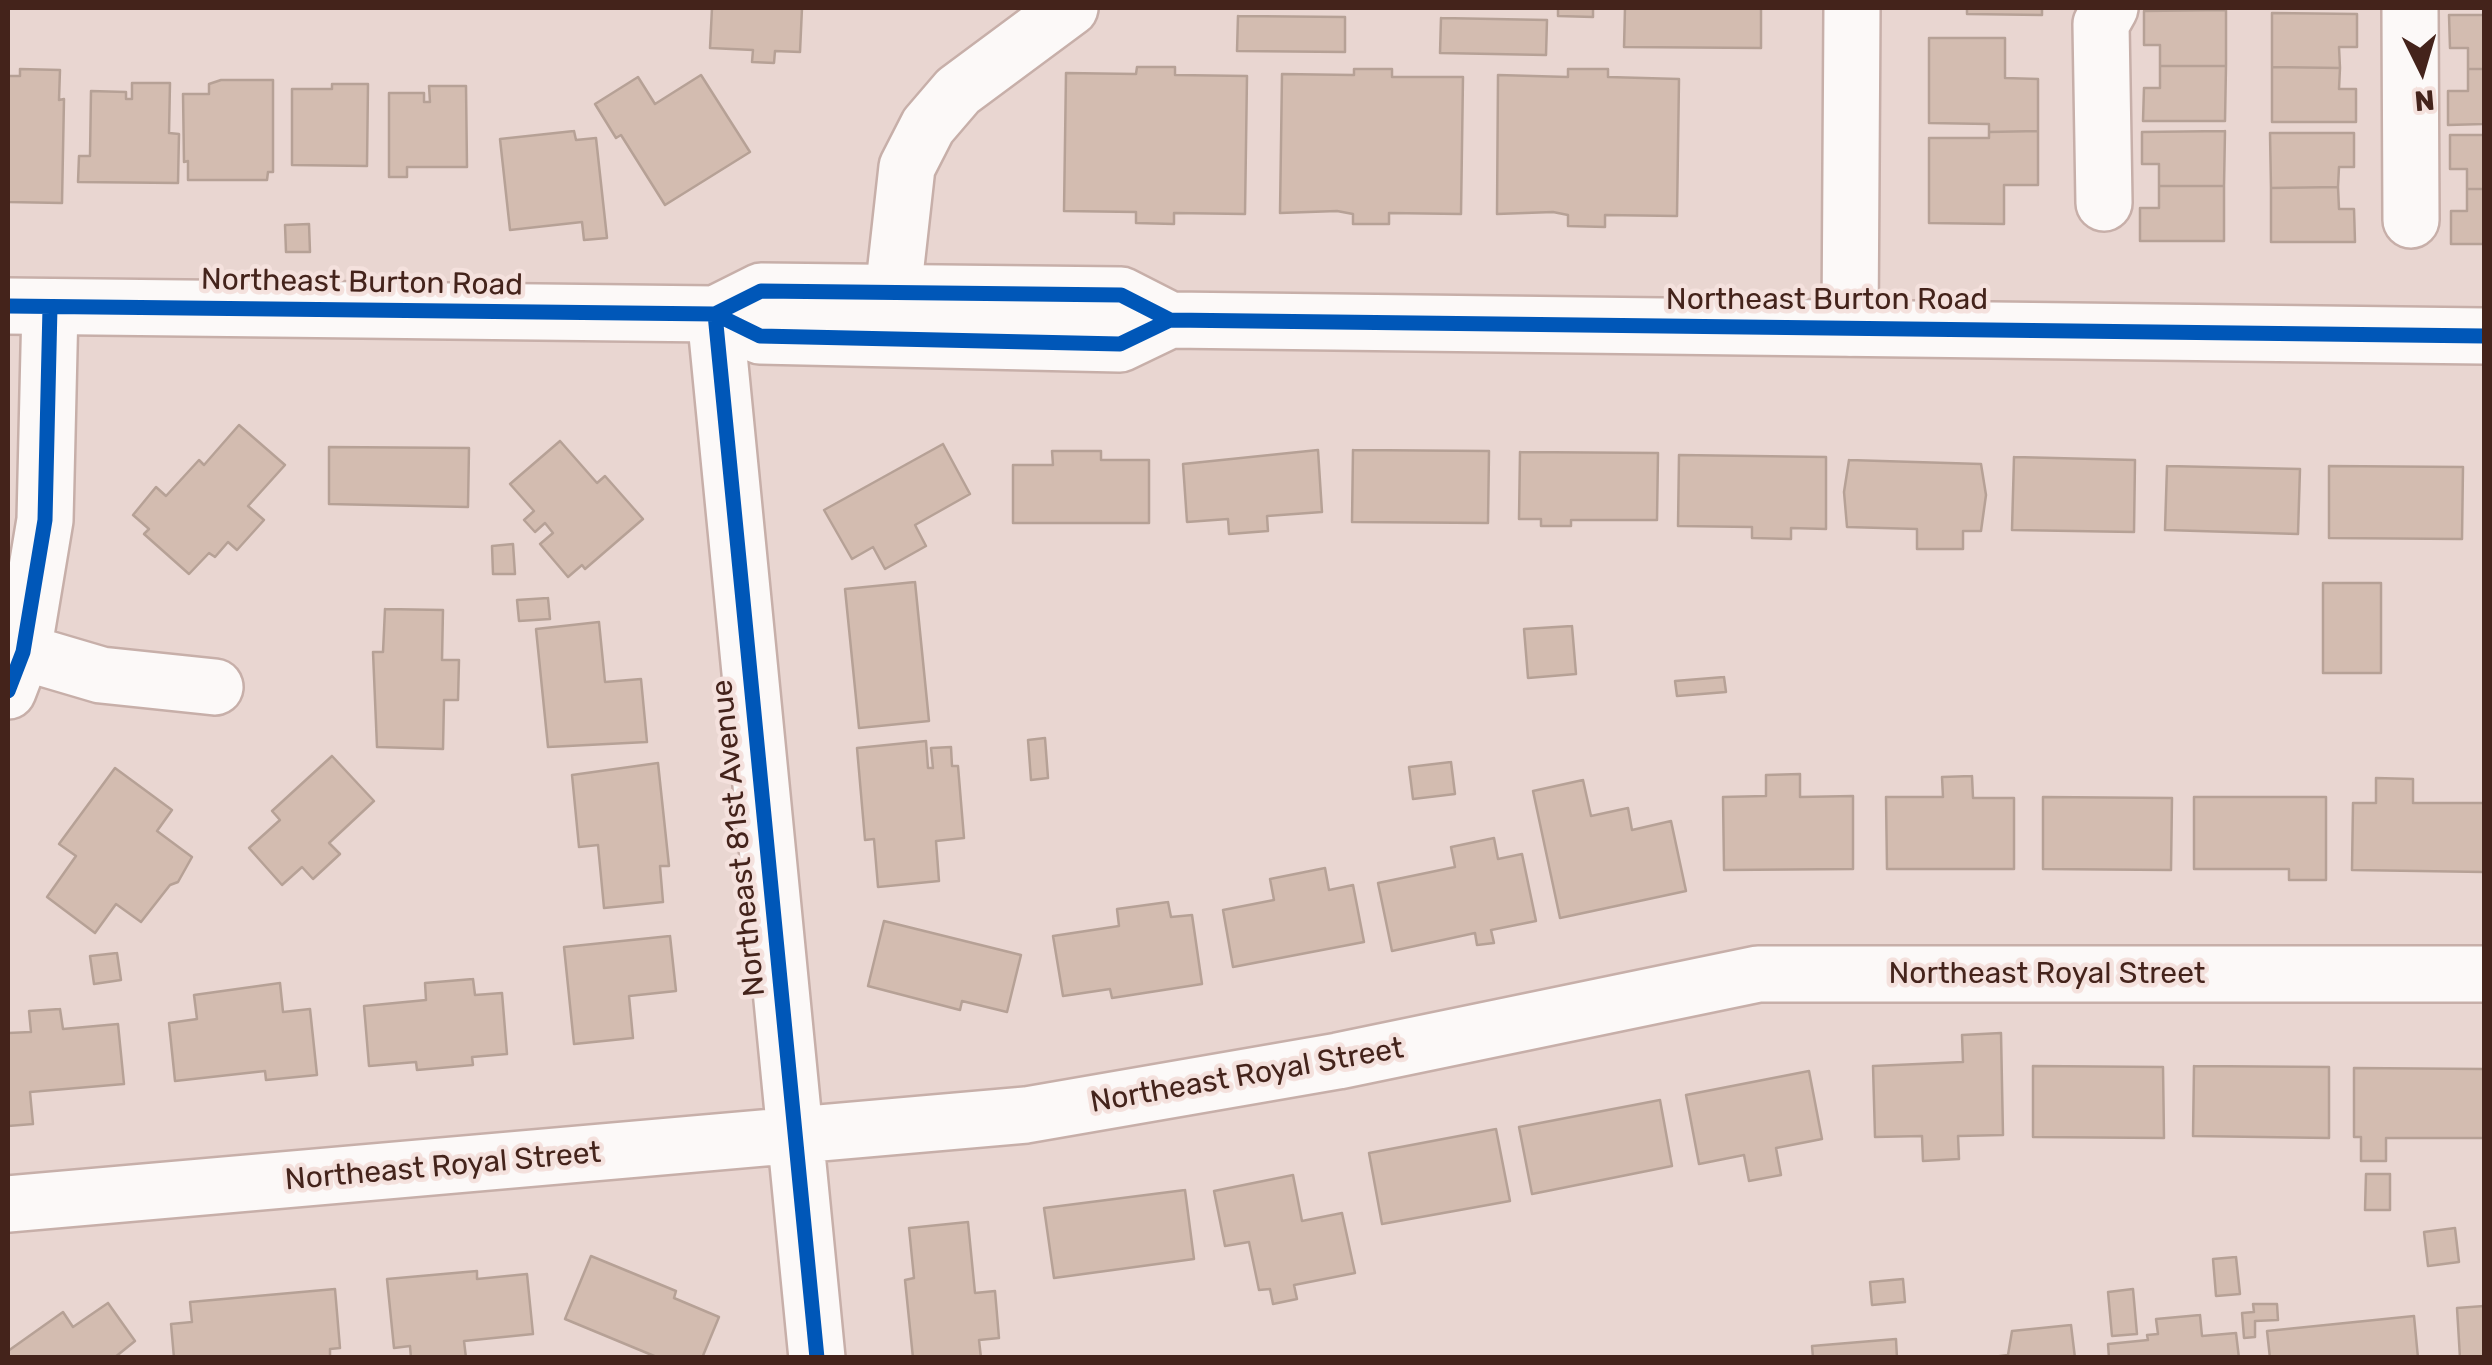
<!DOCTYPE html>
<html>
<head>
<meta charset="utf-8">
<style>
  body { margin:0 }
  #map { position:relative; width:2492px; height:1365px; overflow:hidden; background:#e9d6d1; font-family:Rubik,sans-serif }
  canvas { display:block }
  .frame { position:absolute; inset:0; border:10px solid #44231b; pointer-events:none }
  .north { position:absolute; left:2372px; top:20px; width:100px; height:100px; -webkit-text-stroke:8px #f4e1dd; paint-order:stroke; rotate:175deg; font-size:28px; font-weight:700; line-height:40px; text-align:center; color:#44231b }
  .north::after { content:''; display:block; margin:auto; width:35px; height:45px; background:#44231b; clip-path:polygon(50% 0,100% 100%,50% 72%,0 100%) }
</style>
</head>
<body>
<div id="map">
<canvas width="2492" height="1365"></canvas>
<div class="frame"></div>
<div class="north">N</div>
</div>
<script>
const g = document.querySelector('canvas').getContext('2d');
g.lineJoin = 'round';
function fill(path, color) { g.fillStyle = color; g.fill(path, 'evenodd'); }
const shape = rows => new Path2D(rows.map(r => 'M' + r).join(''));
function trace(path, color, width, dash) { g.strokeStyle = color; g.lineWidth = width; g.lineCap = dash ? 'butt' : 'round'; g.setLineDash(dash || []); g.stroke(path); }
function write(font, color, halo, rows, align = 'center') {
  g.font = font + ' Rubik,sans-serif'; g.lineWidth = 9; g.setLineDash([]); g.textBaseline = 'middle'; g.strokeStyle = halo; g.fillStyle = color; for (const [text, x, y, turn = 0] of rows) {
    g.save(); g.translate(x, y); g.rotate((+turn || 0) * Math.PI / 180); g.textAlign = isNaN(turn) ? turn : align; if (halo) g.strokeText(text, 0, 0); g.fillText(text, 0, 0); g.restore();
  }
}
const building = shape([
  [712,8,802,8,800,52,775,51,774,63,752,62,753,50,710,48,712,8],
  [1558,8,1593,8,1593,17,1558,16,1558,8],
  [1625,8,1761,8,1761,48,1624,47,1625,8],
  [1967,8,2042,8,2042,15,1967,14,1967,8],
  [2226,10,2226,66,2160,66,2160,45,2144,45,2144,11,2226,10],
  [2272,13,2357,14,2357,47,2339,47,2340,68,2272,67,2272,13],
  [2449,15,2484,15,2484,69,2468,69,2468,48,2450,48,2449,15],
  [1238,16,1345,17,1345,52,1237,51,1238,16],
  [1441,18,1547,20,1546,55,1440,53,1441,18],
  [1929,38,2005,38,2005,78,2038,79,2038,131,1989,132,1989,124,1929,123,1929,38],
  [2160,66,2226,66,2225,121,2143,121,2144,88,2160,88,2160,66],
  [1137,67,1175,67,1175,75,1247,76,1245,214,1174,213,1174,224,1136,223,1136,212,1064,211,1066,73,1136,74,1137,67],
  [2272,67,2340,68,2339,89,2356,89,2356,122,2272,122,2272,67],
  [20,69,60,70,59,100,64,99,62,203,8,202,8,76,20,76,20,69],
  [1354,69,1392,69,1392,77,1463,77,1461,214,1389,213,1389,224,1353,224,1353,214,1337,211,1280,213,1282,74,1354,75,1354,69],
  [1568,69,1608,69,1608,77,1679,79,1677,216,1605,215,1605,227,1568,226,1568,215,1553,212,1497,214,1498,75,1568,77,1568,69],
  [2468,69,2484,69,2484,124,2448,125,2448,91,2468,91,2468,69],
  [701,75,750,152,665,205,621,135,616,138,595,104,638,77,655,104,701,75],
  [221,80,273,80,273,172,268,172,267,180,188,180,188,161,184,162,183,94,209,94,209,84,221,80],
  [132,83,170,83,169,133,179,134,178,183,78,182,79,156,90,156,91,91,126,92,126,99,132,99,132,83],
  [332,84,368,84,367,166,292,165,292,89,332,89,332,84],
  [429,86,466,86,467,167,407,167,407,177,389,177,389,93,424,93,424,102,430,102,429,86],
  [574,131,576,140,596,138,607,238,584,240,582,222,510,230,500,139,574,131],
  [2038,131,2038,185,2004,185,2004,224,1929,223,1929,138,1989,138,1989,132,2038,131],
  [2225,131,2224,186,2159,186,2159,164,2142,164,2142,132,2225,131],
  [2270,133,2354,133,2354,167,2339,167,2338,187,2271,188,2270,133],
  [2450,135,2484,135,2484,189,2467,189,2467,169,2450,169,2450,135],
  [2159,186,2224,186,2224,241,2140,241,2140,208,2159,208,2159,186],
  [2338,187,2339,209,2354,209,2355,242,2271,242,2271,188,2338,187],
  [2467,189,2484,189,2484,244,2451,244,2451,211,2467,211,2467,189],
  [309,224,310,252,286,252,285,225,309,224],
  [239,425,285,465,248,506,264,520,237,550,228,542,215,557,209,553,189,574,144,534,149,529,133,515,156,487,166,496,199,460,204,465,239,425],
  [560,441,597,483,605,476,643,519,585,569,582,565,568,577,540,544,553,533,545,523,535,532,524,520,534,511,510,484,560,441],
  [943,444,970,494,915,525,926,546,885,569,873,547,852,559,824,510,943,444],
  [329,447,469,448,468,507,329,504,329,447],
  [1318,450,1322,512,1267,516,1268,531,1229,534,1228,519,1187,522,1183,464,1318,450],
  [1353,450,1489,451,1488,523,1352,522,1353,450],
  [1052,451,1101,451,1101,460,1149,460,1149,523,1013,523,1013,465,1053,465,1052,451],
  [1520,452,1658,453,1657,520,1571,520,1571,526,1541,526,1541,519,1519,519,1520,452],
  [1679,455,1826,457,1826,529,1791,528,1791,539,1752,538,1752,527,1678,526,1679,455],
  [2014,457,2135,460,2134,532,2012,530,2014,457],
  [1849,460,1981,464,1986,495,1981,531,1963,531,1963,549,1917,549,1917,529,1847,527,1844,492,1849,460],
  [2167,466,2300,469,2298,534,2165,530,2167,466],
  [2329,466,2463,467,2462,539,2329,538,2329,466],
  [513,544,515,574,493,574,492,546,513,544],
  [915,582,929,721,859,728,845,589,915,582],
  [2323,583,2381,583,2381,673,2323,673,2323,583],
  [548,598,550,619,519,621,517,600,548,598],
  [385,609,443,610,442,660,459,660,458,700,444,700,443,749,377,747,373,652,383,652,385,609],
  [599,622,605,682,641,679,647,742,548,747,536,629,599,622],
  [1572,626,1576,674,1528,678,1524,629,1572,626],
  [1724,677,1726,692,1677,696,1675,681,1724,677],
  [1045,738,1048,778,1031,780,1028,740,1045,738],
  [926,741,928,768,933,768,931,748,951,747,952,766,958,766,964,838,936,841,939,881,878,887,874,839,865,840,857,748,926,741],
  [332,756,374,801,329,843,340,854,313,879,302,867,282,885,249,848,280,820,272,811,332,756],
  [1451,762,1455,794,1413,799,1409,767,1451,762],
  [658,763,669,866,660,866,663,902,604,908,598,845,579,847,572,775,658,763],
  [115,768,172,810,157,831,192,857,178,882,170,885,141,922,116,904,95,933,47,897,76,856,59,844,115,768],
  [1800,774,1800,797,1853,796,1853,869,1724,870,1723,797,1766,796,1766,775,1800,774],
  [1972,776,1973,798,2014,798,2014,869,1887,869,1886,797,1943,797,1942,777,1972,776],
  [2376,778,2413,779,2413,803,2484,803,2484,872,2352,870,2353,803,2376,803,2376,778],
  [1583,780,1591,816,1628,808,1632,830,1671,821,1686,891,1560,918,1533,791,1583,780],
  [2043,797,2172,798,2171,870,2043,869,2043,797],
  [2194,797,2326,797,2326,880,2289,880,2289,869,2194,869,2194,797],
  [1494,838,1498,859,1522,854,1536,921,1491,930,1494,943,1477,945,1475,933,1392,951,1378,883,1455,867,1451,847,1494,838],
  [1325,868,1329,890,1353,885,1364,942,1233,967,1223,910,1274,900,1270,879,1325,868],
  [1168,902,1171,917,1192,915,1202,984,1112,998,1110,989,1063,996,1053,936,1119,926,1117,909,1168,902],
  [884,921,1021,955,1007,1012,962,1001,960,1010,868,986,884,921],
  [670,936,676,991,629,996,633,1038,574,1044,564,947,670,936],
  [117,953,121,980,94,984,90,956,117,953],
  [473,979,475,995,502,993,507,1054,472,1057,473,1065,417,1070,416,1062,369,1066,364,1006,426,1000,425,983,473,979],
  [280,983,283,1012,310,1009,317,1075,266,1080,265,1071,175,1081,169,1023,197,1019,194,995,280,983],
  [60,1009,63,1029,118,1024,124,1084,30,1092,33,1124,8,1126,8,1033,31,1032,29,1011,60,1009],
  [2001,1033,2003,1135,1958,1136,1959,1159,1923,1161,1922,1136,1875,1137,1873,1066,1963,1062,1962,1035,2001,1033],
  [2033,1066,2163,1067,2164,1138,2033,1137,2033,1066],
  [2194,1066,2329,1067,2329,1138,2193,1136,2194,1066],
  [2354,1068,2484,1069,2484,1138,2386,1138,2386,1161,2361,1161,2361,1137,2354,1137,2354,1068],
  [1809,1071,1822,1139,1776,1148,1781,1175,1749,1181,1744,1155,1699,1164,1686,1095,1809,1071],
  [1660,1100,1672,1166,1532,1194,1519,1127,1660,1100],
  [1496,1129,1510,1201,1382,1224,1369,1153,1496,1129],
  [2366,1174,2390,1174,2390,1210,2365,1210,2366,1174],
  [1293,1175,1302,1221,1342,1213,1355,1273,1294,1285,1297,1299,1273,1304,1270,1289,1259,1290,1249,1242,1225,1246,1214,1191,1293,1175],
  [1185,1190,1194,1259,1054,1278,1044,1208,1185,1190],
  [968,1222,975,1293,995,1291,999,1338,979,1340,981,1358,913,1358,905,1280,914,1278,909,1228,968,1222],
  [2455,1228,2459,1262,2428,1266,2424,1232,2455,1228],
  [591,1256,676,1291,674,1298,719,1317,702,1358,659,1358,565,1319,591,1256],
  [2236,1257,2240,1294,2216,1296,2213,1259,2236,1257],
  [477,1271,477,1279,527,1274,533,1334,464,1341,466,1358,411,1358,410,1346,394,1348,387,1279,477,1271],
  [1903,1279,1905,1302,1872,1305,1870,1282,1903,1279],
  [335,1289,340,1348,330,1349,330,1358,174,1358,171,1324,192,1322,190,1302,335,1289],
  [2133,1289,2137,1334,2112,1336,2108,1292,2133,1289],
  [108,1303,135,1341,114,1358,8,1358,8,1351,63,1312,73,1327,108,1303],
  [2253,1304,2277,1304,2278,1320,2255,1321,2255,1337,2244,1338,2242,1313,2254,1312,2253,1304],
  [2484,1306,2484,1358,2460,1358,2457,1308,2484,1306],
  [2200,1315,2202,1336,2236,1333,2239,1358,2109,1358,2108,1344,2148,1340,2147,1335,2158,1334,2156,1319,2200,1315],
  [2414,1316,2418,1358,2270,1358,2267,1331,2414,1316],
  [2071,1325,2075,1358,1985,1358,2008,1355,2012,1331,2071,1325],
  [1896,1339,1897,1358,1813,1358,1812,1346,1896,1339]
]);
fill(building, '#d3bcb0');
trace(building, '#b6a196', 2.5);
const minor = shape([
  [2410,8,2411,220],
  [2104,203,2101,24,2110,8],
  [893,293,907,167,928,126,958,91,1070,8],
  [715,314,817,1358],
  [1850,328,1852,8],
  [23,652,101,675,215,687],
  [8,691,23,652,45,520,50,307],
  [8,1204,1026,1115,1338,1061,1758,974,2484,974]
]);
const major = shape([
  [8,306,715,314,760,336,1120,344,1170,320,2484,336],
  [715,314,761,291,1121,295,1170,320]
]);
trace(minor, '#c7afa9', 60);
trace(major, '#c7afa9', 60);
trace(minor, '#fcf9f8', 55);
trace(major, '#fcf9f8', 55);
trace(shape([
  [8,306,715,314,760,336,1120,344,1170,320,2484,336],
  [715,314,817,1358],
  [715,314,761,291,1121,295,1170,320],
  [8,691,23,652,45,520,50,307]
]), '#0057b8', 15);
write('30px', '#44231b', '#f4e1dd', [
  ["Northeast Burton Road",362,283,1],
  ["Northeast Burton Road",1827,300],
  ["Northeast 81st Avenue",739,838,-96],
  ["Northeast Royal Street",2047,974],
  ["Northeast Royal Street",1247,1076,-10],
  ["Northeast Royal Street",443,1167,-5]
]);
</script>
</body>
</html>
